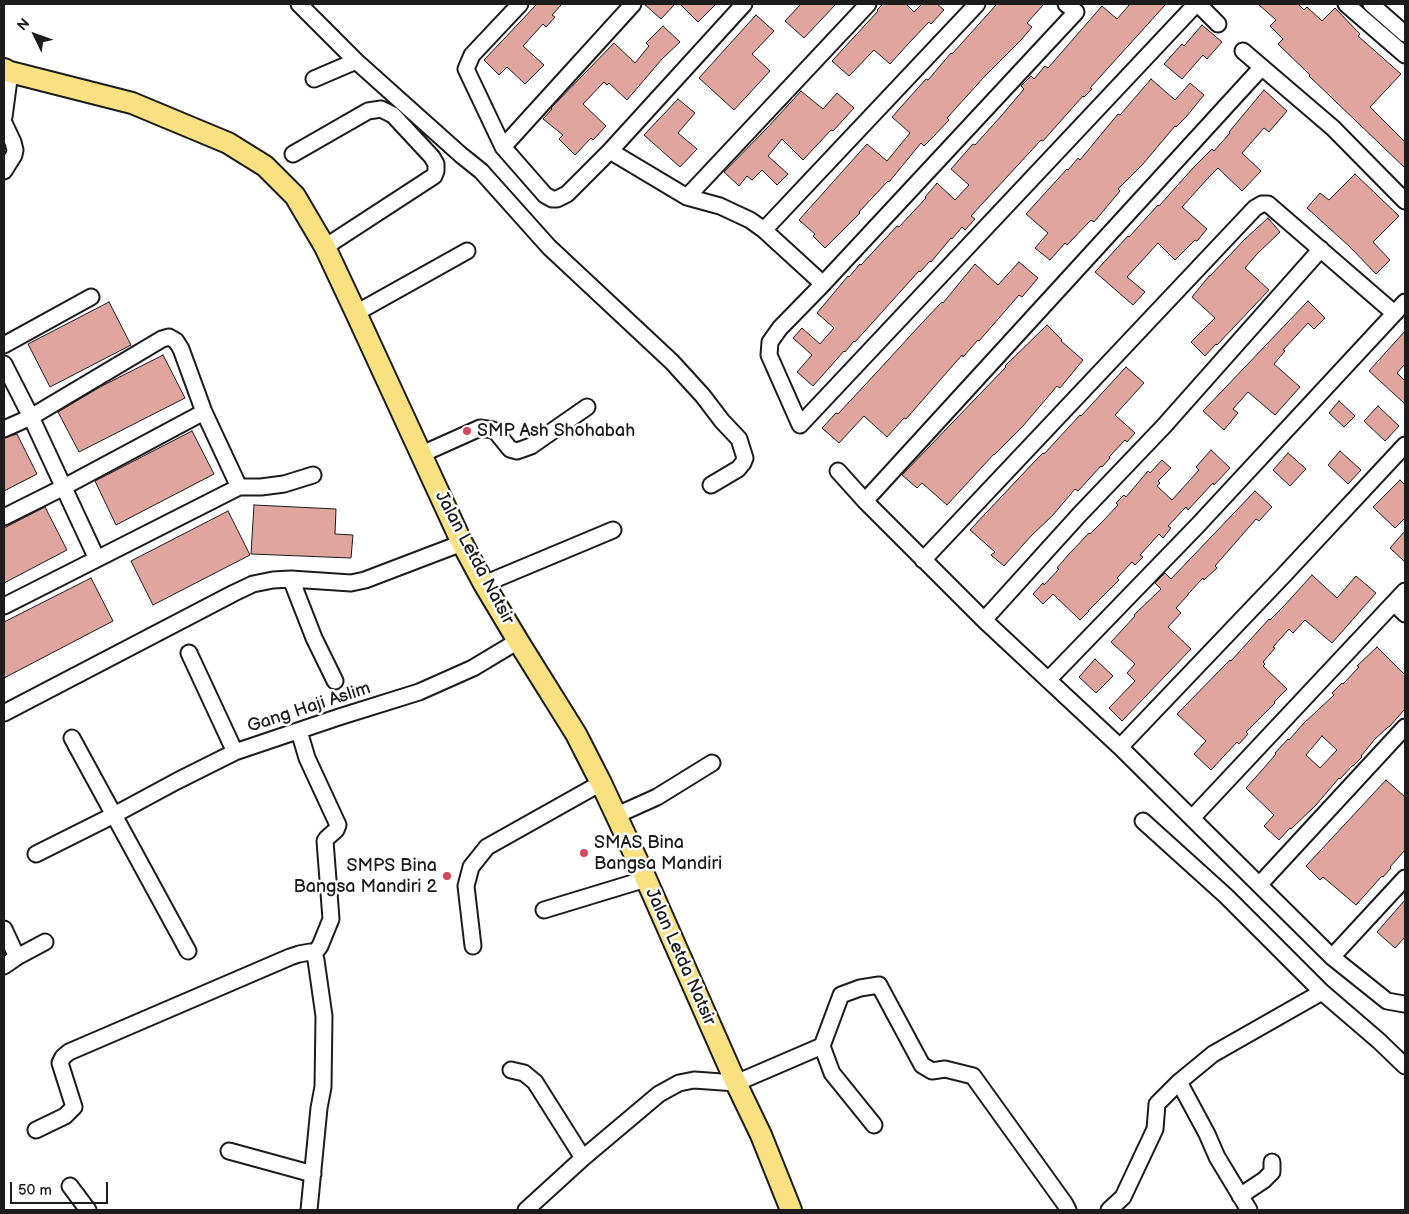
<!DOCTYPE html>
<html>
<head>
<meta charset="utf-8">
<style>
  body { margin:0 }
  #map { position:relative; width:1409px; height:1214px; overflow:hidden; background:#fff; font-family:"Balsamiq Sans",sans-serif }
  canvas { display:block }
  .frame { position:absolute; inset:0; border:5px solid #1c1c1c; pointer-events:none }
  .north { position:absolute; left:10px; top:10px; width:50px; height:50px; -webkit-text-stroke:4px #fff; paint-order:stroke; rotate:312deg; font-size:14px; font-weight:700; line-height:20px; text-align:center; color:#1c1c1c }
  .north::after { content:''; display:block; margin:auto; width:18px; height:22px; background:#1c1c1c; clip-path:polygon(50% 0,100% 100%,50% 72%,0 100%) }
  .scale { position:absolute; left:10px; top:1182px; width:98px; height:22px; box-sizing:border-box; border:2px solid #1c1c1c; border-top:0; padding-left:6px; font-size:15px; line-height:18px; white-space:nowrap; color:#1c1c1c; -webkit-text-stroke:4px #fff; paint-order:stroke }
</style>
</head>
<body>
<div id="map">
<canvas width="1409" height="1214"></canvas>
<div class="frame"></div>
<div class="north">N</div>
<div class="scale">50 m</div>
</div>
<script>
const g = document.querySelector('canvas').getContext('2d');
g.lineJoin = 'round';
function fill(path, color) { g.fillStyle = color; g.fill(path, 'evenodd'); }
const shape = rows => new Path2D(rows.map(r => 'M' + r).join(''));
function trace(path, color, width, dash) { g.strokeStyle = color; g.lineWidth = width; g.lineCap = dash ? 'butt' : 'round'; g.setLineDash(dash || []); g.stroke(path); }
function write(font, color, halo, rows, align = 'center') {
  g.font = font + ' "Balsamiq Sans",sans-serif'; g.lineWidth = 5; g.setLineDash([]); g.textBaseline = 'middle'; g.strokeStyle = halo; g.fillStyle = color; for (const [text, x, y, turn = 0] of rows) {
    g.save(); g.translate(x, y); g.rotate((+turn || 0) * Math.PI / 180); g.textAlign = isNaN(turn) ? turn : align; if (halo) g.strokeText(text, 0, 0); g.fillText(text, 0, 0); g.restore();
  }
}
const building = shape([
  [537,4,562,4,552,15,555,17,546,27,543,24,523,46,544,65,525,84,507,67,499,75,484,60,537,4],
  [644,4,675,4,661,19,644,4],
  [680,4,716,4,698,22,680,4],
  [801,4,836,4,804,38,785,21,801,4],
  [883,4,906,4,914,12,922,4,937,4,944,10,931,24,929,22,909,43,890,64,874,50,849,76,832,61,878,11,877,10,883,4],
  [997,4,1044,4,1027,23,1032,27,1021,40,985,76,947,118,949,120,932,138,924,146,921,143,889,182,888,181,859,212,860,213,825,248,813,236,815,234,799,220,867,144,887,161,910,133,892,117,926,79,928,80,951,53,952,54,997,4],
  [1130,4,1166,4,1090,88,1092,89,1084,97,1083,96,1074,106,1043,141,1041,140,971,216,975,219,965,230,962,227,952,239,951,238,931,262,930,261,920,272,919,271,855,342,854,341,845,352,844,351,813,386,797,372,812,355,793,338,802,328,820,344,834,328,817,313,848,276,849,277,860,264,861,265,897,226,899,227,926,198,925,197,937,183,955,200,969,185,951,169,973,144,975,145,1002,115,1024,89,1021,86,1031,76,1034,79,1045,66,1048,68,1102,6,1117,19,1130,4],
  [1258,4,1298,4,1304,10,1307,7,1322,21,1335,8,1360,34,1358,36,1401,74,1370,107,1405,142,1405,168,1309,76,1310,75,1278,44,1283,39,1270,26,1276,20,1258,4],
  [756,15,774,31,752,54,770,71,734,110,699,78,756,15],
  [1202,25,1222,42,1207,59,1203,55,1182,79,1164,64,1182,44,1184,46,1202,25],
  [663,26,680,42,662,59,627,100,609,83,607,85,604,82,583,104,606,126,593,140,591,138,575,155,559,139,563,135,543,119,552,109,551,108,614,43,635,63,649,46,646,43,663,26],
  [1151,79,1175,100,1190,83,1204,95,1186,117,1176,127,1175,126,1143,164,1118,189,1120,191,1094,222,1091,220,1067,245,1065,243,1050,260,1035,248,1048,233,1026,214,1067,169,1068,170,1078,158,1080,160,1118,114,1120,115,1151,79],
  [1264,90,1287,111,1269,132,1264,128,1242,153,1261,171,1242,191,1218,168,1209,177,1182,207,1207,229,1197,241,1195,240,1175,260,1158,243,1127,277,1145,292,1133,305,1095,272,1128,236,1129,237,1158,205,1159,206,1194,167,1212,149,1214,151,1230,133,1229,132,1264,90],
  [801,91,823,109,837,93,854,108,833,131,831,130,803,160,782,139,768,156,788,174,777,185,762,170,752,180,747,176,739,186,724,172,767,128,801,91],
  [678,99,695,113,678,133,697,149,680,167,644,135,678,99],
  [1355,174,1399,216,1373,242,1390,260,1376,274,1349,246,1307,208,1320,193,1329,200,1355,174],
  [1268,218,1280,232,1257,254,1245,268,1269,290,1217,345,1216,344,1205,356,1191,342,1215,318,1192,297,1209,276,1210,276,1244,240,1268,218],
  [1019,262,1038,278,1022,297,1019,295,979,341,978,340,963,357,962,355,906,419,904,418,887,437,864,416,839,443,822,428,836,413,838,414,889,359,921,324,942,302,943,303,975,264,998,285,1019,262],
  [1308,301,1325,318,1314,329,1308,323,1283,350,1285,351,1274,364,1300,387,1275,415,1248,392,1233,409,1238,413,1224,430,1203,411,1308,301],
  [109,302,131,345,50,387,28,344,109,302],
  [1047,325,1062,340,1061,341,1083,360,1060,388,1057,386,1023,426,994,455,994,454,947,505,922,483,917,488,902,475,978,396,1006,367,1005,366,1047,325],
  [1405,331,1405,364,1397,373,1405,381,1405,404,1369,371,1405,331],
  [163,355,185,398,79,452,58,412,100,387,163,355],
  [1126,367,1144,383,1115,415,1135,433,1127,442,1125,440,1109,457,1110,458,1102,467,1101,466,1078,491,1075,489,1053,515,1032,535,1004,566,991,555,995,552,970,530,1035,461,1043,453,1044,454,1080,415,1081,416,1126,367],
  [1339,401,1355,416,1344,427,1329,413,1339,401],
  [1378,406,1399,426,1385,441,1364,421,1378,406],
  [192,431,214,474,116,525,95,481,192,431],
  [17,434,37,474,4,491,4,438,17,434],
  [1211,450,1230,468,1214,485,1213,483,1188,510,1186,507,1168,526,1171,528,1163,538,1159,534,1140,555,1143,557,1135,565,1132,562,1117,578,1119,580,1088,611,1089,611,1080,620,1053,594,1043,604,1033,594,1043,583,1044,585,1059,569,1057,568,1069,554,1089,533,1090,534,1103,521,1118,505,1116,503,1124,495,1126,497,1148,471,1150,473,1162,460,1171,468,1158,481,1160,483,1157,486,1172,500,1199,470,1196,467,1211,450],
  [1340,451,1361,470,1348,484,1328,465,1340,451],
  [1288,453,1306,469,1290,486,1273,470,1288,453],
  [1400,480,1405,485,1405,518,1395,528,1373,507,1400,480],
  [1255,491,1272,507,1259,521,1256,519,1215,566,1217,568,1204,580,1203,578,1188,594,1188,595,1176,608,1181,613,1168,627,1191,649,1122,721,1109,708,1135,681,1127,673,1135,664,1111,642,1135,616,1134,615,1161,589,1155,583,1165,573,1171,579,1255,491],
  [254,505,336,509,335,534,353,535,351,558,251,554,254,505],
  [45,507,67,550,4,583,4,528,45,507],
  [228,511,250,555,153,605,131,561,228,511],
  [1405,531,1405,562,1390,548,1405,531],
  [1312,575,1337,598,1356,576,1376,593,1332,643,1305,620,1293,633,1289,629,1273,647,1275,648,1263,662,1265,664,1263,666,1287,689,1274,702,1275,703,1246,732,1248,734,1239,744,1237,742,1211,770,1194,754,1206,741,1177,714,1230,660,1231,661,1269,619,1270,620,1284,606,1312,575],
  [91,578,113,621,4,678,4,622,91,578],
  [1377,647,1405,675,1405,709,1389,727,1388,727,1375,739,1361,756,1362,757,1353,766,1352,766,1340,779,1339,778,1316,805,1291,829,1290,828,1279,840,1264,826,1274,815,1246,788,1263,769,1276,754,1275,753,1288,739,1289,740,1303,724,1334,695,1332,693,1342,683,1343,684,1359,667,1357,666,1377,647],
  [1322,736,1337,750,1320,768,1306,755,1322,736],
  [1095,659,1113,676,1096,693,1079,677,1095,659],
  [1386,780,1405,797,1405,850,1390,867,1391,868,1383,877,1382,876,1356,905,1323,877,1320,880,1306,866,1386,780],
  [1405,900,1405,937,1395,948,1377,932,1405,900]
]);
fill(building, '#dfa59e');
trace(building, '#1c1c1c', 1);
const minor = shape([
  [299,4,356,61,461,155,481,171,549,247,672,362,703,396,722,421,739,439,745,458,743,463,738,469,711,485],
  [520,4,472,55,466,69,503,147,545,195,552,199,557,199,567,194,610,151,687,197,720,206,750,220,764,230,823,284,780,328,770,342,769,355,800,425,1196,4],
  [1198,4,1218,24],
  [1346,4,1405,55],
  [1371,4,1405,34],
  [1243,51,1333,128,1405,201],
  [314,79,356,61],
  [4,117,10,72],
  [4,123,13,142,15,150,14,155,4,171],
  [503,147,633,4],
  [610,151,744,4],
  [293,154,368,111,381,109,393,115,432,157,436,164,436,171,434,176,325,247],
  [687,197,868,4],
  [764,230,977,4],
  [823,284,1076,12,1066,4],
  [356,313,467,251],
  [4,345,91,297],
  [4,364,31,417,97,559],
  [4,429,31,417,162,339,169,337,176,341,181,349,204,412,239,487],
  [422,454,480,428,493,430,497,433,510,449,517,451,531,446,587,407],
  [838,471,865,501,984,620,1120,747,1332,957,1387,1001,1404,1004,1405,1004],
  [865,501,1262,67],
  [4,517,64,487,204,412],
  [923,560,1255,208,1262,204,1268,204,1394,313],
  [291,579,314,638,335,681],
  [484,584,613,530],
  [1394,603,1405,614],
  [4,606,239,487,261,487,284,484,313,475],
  [984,620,1079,515,1164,426,1321,249],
  [189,653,235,752],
  [1048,680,1198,525,1405,302],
  [4,713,234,593,253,584,273,580,291,579,351,583,365,580,462,543],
  [299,731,307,758,338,825,336,830,327,838,325,841,331,919,320,946,314,954],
  [72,738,188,951],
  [1120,747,1283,576,1405,445],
  [617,815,657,797,712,763],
  [1192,818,1405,591],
  [1143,821,1226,896,1322,992,1379,1041,1405,1066],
  [36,854,114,815,177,781,235,752,339,717,419,692,473,668,518,641],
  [1260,884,1405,727],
  [544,910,646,879],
  [4,929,17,957],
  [473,946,466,886,471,867,487,847,601,783],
  [1332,957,1405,878],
  [4,966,17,957,45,942],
  [822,1046,832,1073,874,1125],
  [511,1070,524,1073,535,1082,583,1158],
  [1179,1082,1207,1134,1217,1157,1249,1210],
  [36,1130,65,1116,74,1107,60,1063,63,1057,69,1052,290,957,299,954,310,952,314,954,316,960,324,1016,323,1087,319,1108,309,1210],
  [229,1151,313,1174],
  [70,1186,88,1210],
  [1240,1196,1264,1180,1272,1172,1272,1162],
  [526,1210,583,1158,659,1094,679,1083,694,1080,736,1083,822,1046,841,995,860,988,879,985,922,1065,932,1071,945,1069,973,1076,1065,1204,1068,1210],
  [1109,1210,1123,1197,1155,1129,1157,1104,1179,1082,1213,1054,1322,992]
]);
const major = shape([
  [4,69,10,72,132,103,228,143,265,166,295,196,325,247,356,313,462,543,484,584,518,641,576,734,601,783,646,879,736,1083,761,1135,791,1210]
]);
trace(minor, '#1c1c1c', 19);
trace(major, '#1c1c1c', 24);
trace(minor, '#fff', 15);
trace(major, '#f9e181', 20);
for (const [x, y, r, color] of [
  [467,431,5,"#d1495b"],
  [584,853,5,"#d1495b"],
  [447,876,5,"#d1495b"]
]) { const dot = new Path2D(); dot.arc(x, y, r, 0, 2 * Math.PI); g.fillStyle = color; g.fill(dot); trace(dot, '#fff', 2); }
write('18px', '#1c1c1c', '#fff', [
  ["SMP Ash Shohabah",477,431],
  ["SMAS Bina",594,843],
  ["Bangsa Mandiri",594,864],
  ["SMPS Bina",437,866,"right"],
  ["Bangsa Mandiri 2",437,887,"right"]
], 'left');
write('18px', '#1c1c1c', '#fff', [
  ["Jalan Letda Natsir",474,558,62],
  ["Gang Haji Aslim",309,708,-18],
  ["Jalan Letda Natsir",680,957,66]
]);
</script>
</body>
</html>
